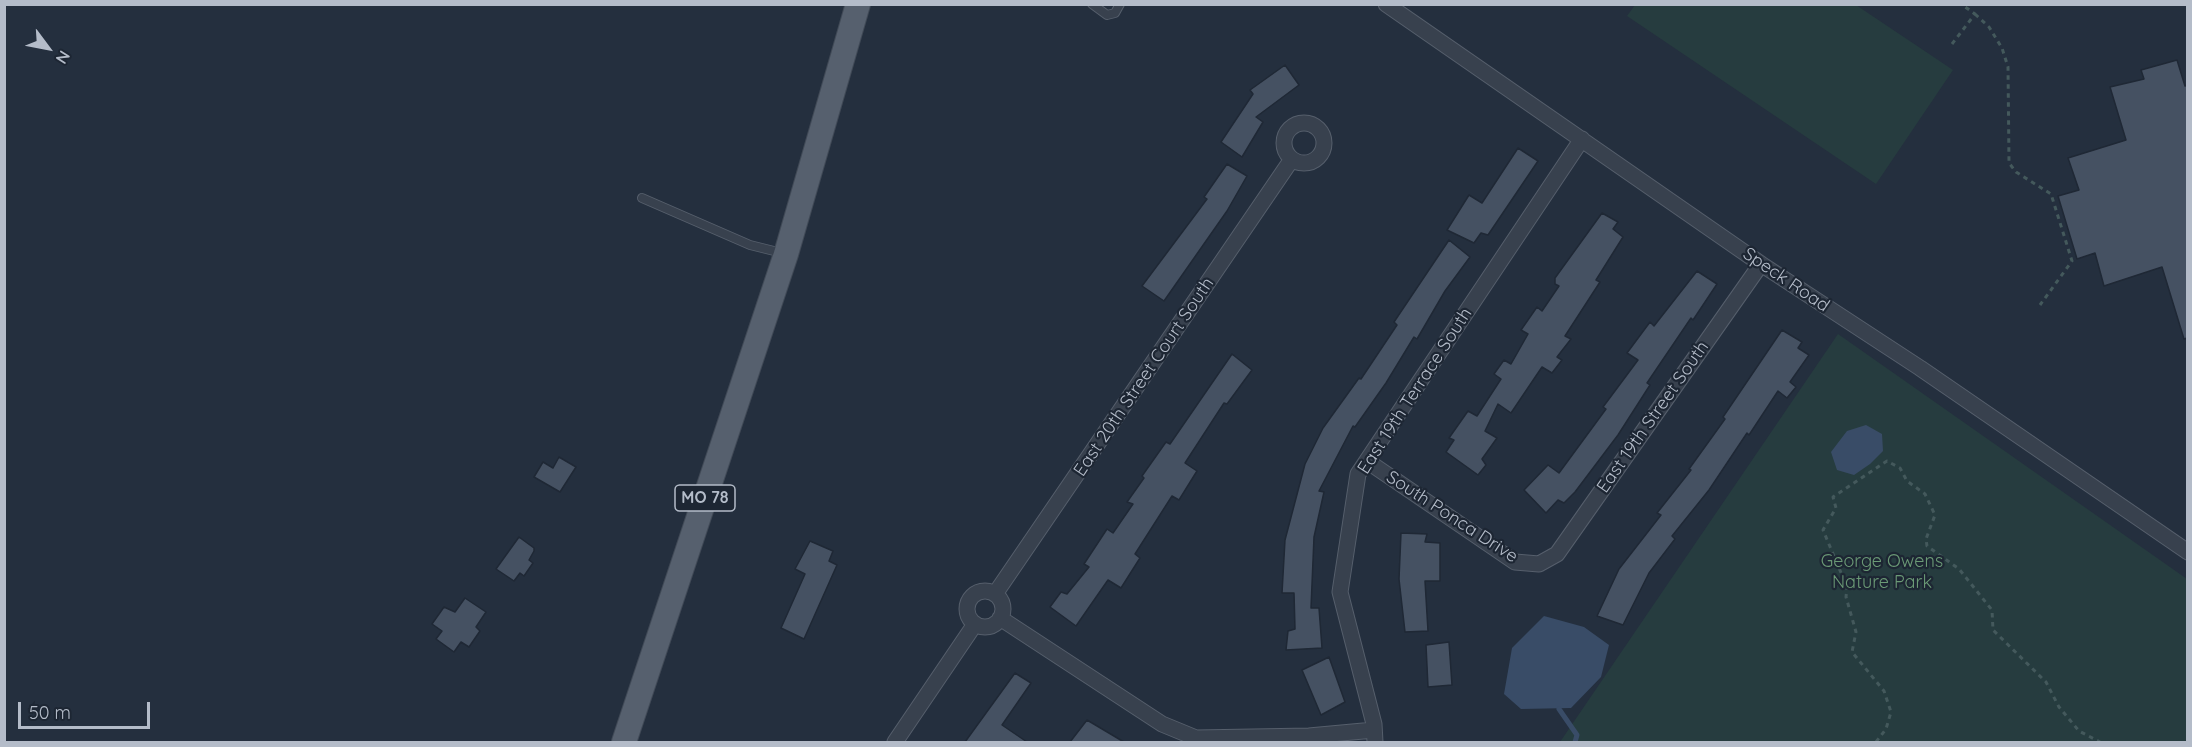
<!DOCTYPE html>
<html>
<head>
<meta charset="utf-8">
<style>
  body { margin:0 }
  #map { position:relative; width:2192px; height:747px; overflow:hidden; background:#242f3e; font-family:Quicksand,sans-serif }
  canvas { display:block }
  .frame { position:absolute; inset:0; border:6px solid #b4bcc9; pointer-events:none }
  .north { position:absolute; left:18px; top:18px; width:60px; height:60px; -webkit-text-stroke:4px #1d2633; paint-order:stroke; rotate:122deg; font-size:16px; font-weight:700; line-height:24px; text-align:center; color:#b4bcc9 }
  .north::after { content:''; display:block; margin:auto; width:21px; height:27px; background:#b4bcc9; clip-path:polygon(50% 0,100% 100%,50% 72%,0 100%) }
  .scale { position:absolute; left:18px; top:702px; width:132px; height:27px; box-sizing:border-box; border:3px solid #b4bcc9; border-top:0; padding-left:8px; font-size:18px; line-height:21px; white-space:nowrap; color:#b4bcc9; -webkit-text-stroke:4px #1d2633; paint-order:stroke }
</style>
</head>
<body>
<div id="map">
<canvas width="2192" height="747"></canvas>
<div class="frame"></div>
<div class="north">N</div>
<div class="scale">50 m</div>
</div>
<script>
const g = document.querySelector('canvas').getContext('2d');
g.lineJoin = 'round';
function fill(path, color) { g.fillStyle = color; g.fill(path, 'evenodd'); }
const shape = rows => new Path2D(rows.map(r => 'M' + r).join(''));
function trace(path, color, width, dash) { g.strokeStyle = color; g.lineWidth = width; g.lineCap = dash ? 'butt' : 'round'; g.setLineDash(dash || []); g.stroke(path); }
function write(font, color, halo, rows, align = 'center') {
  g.font = font + ' Quicksand,sans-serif'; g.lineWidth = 4.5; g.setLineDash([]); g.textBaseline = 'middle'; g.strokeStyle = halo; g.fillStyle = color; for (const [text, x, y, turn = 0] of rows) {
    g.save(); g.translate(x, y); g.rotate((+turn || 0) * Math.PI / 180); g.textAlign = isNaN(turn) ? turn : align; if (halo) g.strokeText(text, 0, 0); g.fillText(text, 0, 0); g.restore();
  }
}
fill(shape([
  [1635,5,1856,5,1953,70,1876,184,1627,16],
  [1838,334,2187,579,2187,742,1560,742]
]), '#263c3f');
fill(shape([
  [1866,425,1882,434,1883,451,1870,464,1854,475,1837,470,1831,452,1847,431],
  [1544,616,1584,627,1609,645,1601,677,1571,708,1521,709,1504,694,1512,648]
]), '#394c67');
trace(shape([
  [1559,709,1577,735,1575,742]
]), '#394c67', 5);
const building = shape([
  [2177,60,2185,86,2187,85,2187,338,2184,339,2162,267,2104,286,2095,253,2077,259,2058,196,2079,190,2068,158,2126,140,2110,87,2144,79,2141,70,2177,60],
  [1285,65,1299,85,1256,117,1263,122,1242,157,1221,142,1253,94,1250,90,1285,65],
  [1518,148,1538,161,1488,235,1481,233,1474,243,1447,230,1469,195,1482,203,1518,148],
  [1227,164,1247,176,1227,211,1164,301,1142,286,1207,199,1204,197,1227,164],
  [1602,213,1618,222,1613,229,1623,237,1596,280,1600,282,1565,336,1571,339,1557,357,1562,360,1552,373,1542,367,1511,413,1498,404,1485,431,1497,438,1482,459,1486,465,1478,475,1446,452,1454,440,1449,438,1468,411,1477,416,1501,379,1494,374,1504,360,1511,364,1528,334,1521,330,1537,307,1542,311,1559,286,1555,284,1555,278,1602,213],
  [1449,240,1470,257,1445,291,1417,339,1414,337,1386,383,1355,427,1353,426,1319,491,1324,492,1314,537,1311,608,1319,608,1322,648,1286,650,1288,631,1295,629,1294,593,1282,593,1285,540,1305,464,1323,428,1359,378,1361,379,1397,325,1394,322,1449,240],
  [1697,271,1717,284,1693,320,1691,318,1647,383,1650,385,1618,435,1575,492,1564,503,1558,500,1546,513,1524,490,1548,465,1559,473,1606,409,1603,407,1638,360,1627,353,1650,322,1654,326,1697,271],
  [1782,330,1802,342,1798,348,1809,355,1790,382,1796,387,1787,398,1778,391,1749,435,1747,433,1709,490,1672,536,1675,539,1649,573,1623,625,1597,616,1619,569,1661,515,1657,513,1691,470,1689,469,1725,419,1723,417,1782,330],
  [1232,354,1252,370,1227,404,1224,403,1185,463,1197,471,1179,500,1172,496,1135,554,1140,558,1121,588,1108,580,1076,626,1050,607,1061,592,1067,594,1089,567,1084,564,1107,529,1113,533,1133,504,1127,502,1144,478,1142,476,1166,442,1170,444,1232,354],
  [559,457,576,467,560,492,534,477,543,462,553,468,559,457],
  [1401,533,1427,534,1425,542,1440,543,1440,581,1425,581,1428,631,1405,632,1399,579,1401,533],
  [519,537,534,548,534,551,529,560,533,563,524,576,520,573,514,581,496,569,519,537],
  [810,541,833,551,829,561,837,565,804,639,781,628,805,574,795,569,810,541],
  [465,598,486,612,476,627,480,631,469,647,461,642,454,652,436,639,442,631,432,624,444,607,455,612,465,598],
  [1449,642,1452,685,1428,687,1426,645,1449,642],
  [1329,657,1345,702,1321,715,1302,670,1329,657],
  [1015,673,1031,683,1002,725,1027,742,965,742,1015,673],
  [1087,720,1124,742,1070,742,1087,720]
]);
fill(building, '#455162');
trace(building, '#1f2835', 1.5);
const service = shape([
  [1092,4,1107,15,1115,13,1120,4],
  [642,198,750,245,782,253]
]);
const minor = shape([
  [1386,4,1761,264,1920,368,2188,552],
  '1284 143a20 20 0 1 1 40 0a20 20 0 1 1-40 0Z',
  [1367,461,1515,562,1539,564,1557,554,1761,264],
  '967 609a18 18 0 1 1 36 0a18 18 0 1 1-36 0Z',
  [995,594,1292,159],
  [1000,618,1162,724,1196,738,1309,736,1374,730],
  [895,742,975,624],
  [1375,742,1374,724,1340,592,1358,474,1582,139]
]);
const primary = shape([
  [624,742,786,254,858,4]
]);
trace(service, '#565f6c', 10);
trace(minor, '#565f6c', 17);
trace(primary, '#414a57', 26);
trace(shape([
  [1975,14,1989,27,2002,48,2008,67,2009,163,2016,172,2051,194,2072,261,2040,305],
  [1952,44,1975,14,1961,4],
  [1876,742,1886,729,1891,712,1884,691,1852,652,1856,632,1846,597,1847,587,1823,530,1836,508,1833,497,1887,461,1900,468,1907,481,1925,494,1935,515,1926,539,1927,546,1959,569,1992,610,1993,630,2046,682,2059,707,2079,731,2100,742]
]), '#44595c', 3, [4.5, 4.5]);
trace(service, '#38414e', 8);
trace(minor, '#38414e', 15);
trace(primary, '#56606e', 24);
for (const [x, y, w] of [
  [705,498,60]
]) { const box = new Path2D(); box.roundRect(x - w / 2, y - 13, w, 26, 4.5); g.fillStyle = '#1d2633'; g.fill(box); trace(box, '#b4bcc9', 1.5); }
write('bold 16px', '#b4bcc9', null, [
  ["MO 78",705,498]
]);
write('18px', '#b4bcc9', '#1d2633', [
  ["Speck Road",1786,280,34],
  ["East 20th Street Court South",1144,377,-56],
  ["East 19th Terrace South",1415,391,-57],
  ["East 19th Street South",1653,417,-55],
  ["South Ponca Drive",1452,517,33]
]);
write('18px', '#6b9a76', '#1d2633', [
  ["George Owens",1882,562],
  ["Nature Park",1882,583]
]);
</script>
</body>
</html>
